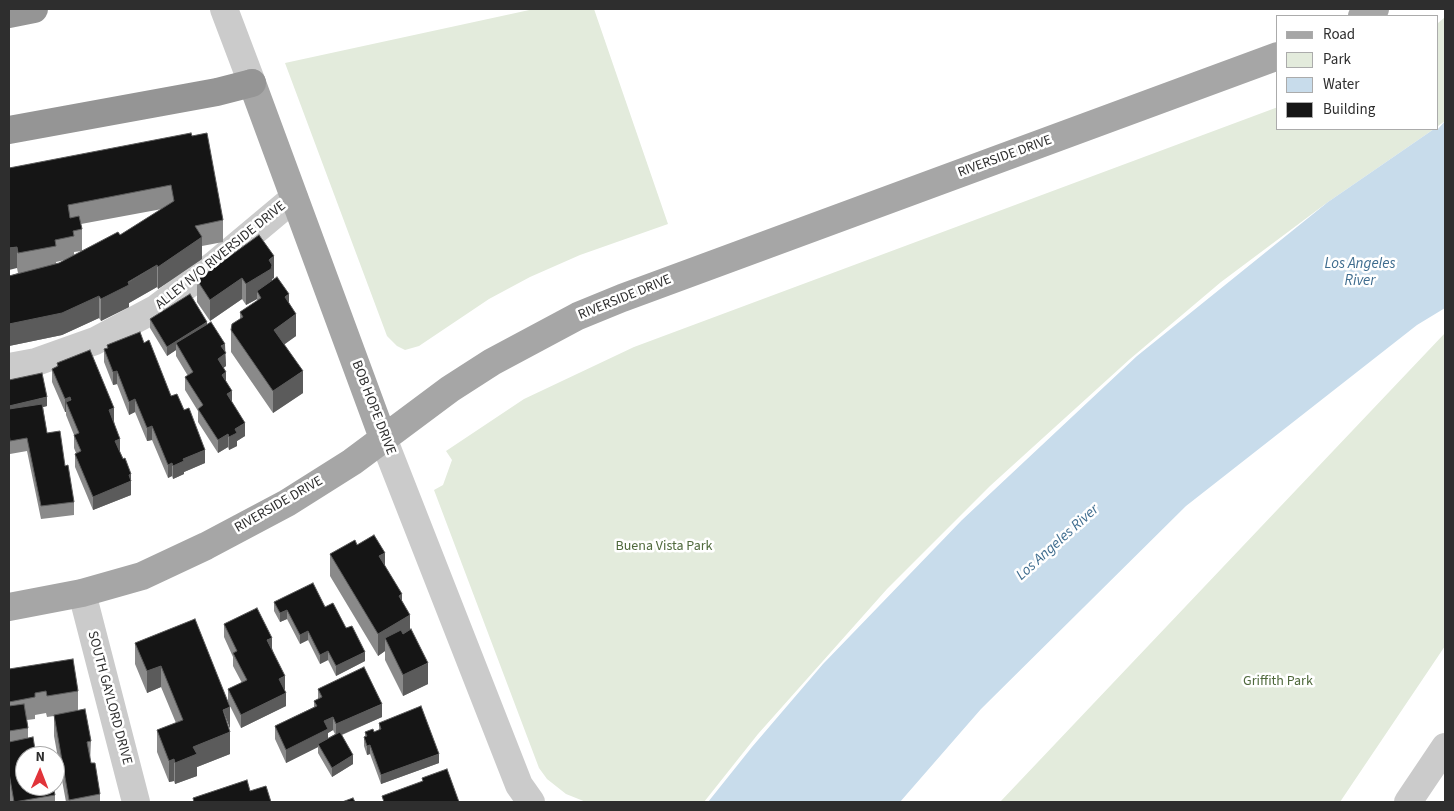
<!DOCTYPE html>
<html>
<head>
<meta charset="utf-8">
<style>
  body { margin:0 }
  #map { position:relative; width:1454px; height:811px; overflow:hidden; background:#fff; font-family:"Source Sans 3",sans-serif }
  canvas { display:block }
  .frame { position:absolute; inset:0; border:10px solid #2e2e2e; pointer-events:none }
  .legend { position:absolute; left:1276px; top:15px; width:162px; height:115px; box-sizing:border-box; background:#fff; border:1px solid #ababab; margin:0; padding:6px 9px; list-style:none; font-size:15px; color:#2e2e2e }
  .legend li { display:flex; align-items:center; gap:10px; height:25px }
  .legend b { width:25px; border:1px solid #ababab }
  .north { position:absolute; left:15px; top:746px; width:50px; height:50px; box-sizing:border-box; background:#fff; border:1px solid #ababab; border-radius:50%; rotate:1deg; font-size:14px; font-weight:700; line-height:20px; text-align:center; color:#2e2e2e }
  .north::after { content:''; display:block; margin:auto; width:18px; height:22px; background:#e1343a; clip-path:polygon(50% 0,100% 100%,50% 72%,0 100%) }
</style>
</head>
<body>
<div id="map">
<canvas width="1454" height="811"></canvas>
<div class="frame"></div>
<ul class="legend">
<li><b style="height:6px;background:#a6a6a6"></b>Road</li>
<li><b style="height:14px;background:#e3ebdc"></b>Park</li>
<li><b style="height:14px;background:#c8dceb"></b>Water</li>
<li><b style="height:14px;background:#151515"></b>Building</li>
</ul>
<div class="north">N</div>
</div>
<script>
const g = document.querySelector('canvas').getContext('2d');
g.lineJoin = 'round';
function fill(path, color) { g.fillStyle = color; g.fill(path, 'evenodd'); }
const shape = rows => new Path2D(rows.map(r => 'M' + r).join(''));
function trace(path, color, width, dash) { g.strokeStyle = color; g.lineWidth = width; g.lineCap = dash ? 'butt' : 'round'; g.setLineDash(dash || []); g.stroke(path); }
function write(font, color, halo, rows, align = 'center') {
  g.font = font + ' "Source Sans 3",sans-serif'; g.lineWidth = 5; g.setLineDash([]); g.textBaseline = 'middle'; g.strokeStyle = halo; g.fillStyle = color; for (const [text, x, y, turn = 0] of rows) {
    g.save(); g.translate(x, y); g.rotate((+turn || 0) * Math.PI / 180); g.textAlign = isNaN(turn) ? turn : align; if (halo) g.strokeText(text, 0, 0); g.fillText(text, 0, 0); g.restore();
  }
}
fill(shape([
  [534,9,594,9,668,224,580,255,530,277,489,299,419,346,405,350,397,346,387,336,285,63],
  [1445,17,1445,121,1438,126,1438,23],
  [1278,107,1278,129,1434,129,1328,202,1221,282,1130,359,990,486,887,589,758,734,704,802,586,802,566,794,547,779,539,768,434,490,443,485,452,460,446,451,524,399,634,347],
  [1445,333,1445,646,1340,802,1000,802]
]), '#e3ebdc');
fill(shape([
  [1445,121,1445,308,1417,325,1186,506,981,709,900,802,708,802,752,747,823,664,962,520,1137,356,1328,202,1434,129,1438,129]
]), '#c8dceb');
trace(shape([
  [224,9,252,83],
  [9,367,36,362,95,341,157,308,214,265,294,198],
  [383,438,519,785,531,802],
  [82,593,136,802],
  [1408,802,1445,747]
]), '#cbcbcb', 28);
trace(shape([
  [1362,16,1375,9],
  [252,83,383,438],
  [9,607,82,593,142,576,206,546,287,503,352,462,450,389,492,362,578,316,622,298,1278,56]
]), '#a6a6a6', 28);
trace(shape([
  [9,14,34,9],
  [9,130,217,92,252,83]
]), '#959595', 28);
fill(shape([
  [192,136,223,220,223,242,202,246,202,259,158,289,157,287,129,303,129,307,101,321,99,318,62,335,9,346,9,276,18,273,17,268,9,168],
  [162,209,120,235,74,255,74,252,82,251,82,229,81,224],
  [65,260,59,263,56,264,56,262],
  [259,235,274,278,272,279,272,280,289,302,296,336,284,344,303,393,273,413,231,352,231,330,240,319,240,312,257,301,257,299,246,305,242,299,210,321,197,302,197,280],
  [150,319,207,324,225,352,226,366,223,368,226,381,232,402,245,436,237,441,237,446,229,450,228,447,218,453,198,422,198,411,185,390,185,377,188,376,176,356,176,350,167,356,150,328],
  [144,343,205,463,184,472,184,474,173,479,172,476,168,478,152,440,147,441,135,412,129,415,117,384,113,385,104,362,104,349,107,348,107,345],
  [57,363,114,421,120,452,131,474,131,495,93,510,75,467,75,454,76,453,74,448,74,435,66,415,66,412,65,412,52,382,52,369,57,367],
  [9,380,47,406,43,407,47,433,65,466,74,502,74,515,41,519,27,451,10,454,9,446],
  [357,545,385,566,402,601,410,630,428,684,403,696,385,660,385,651,378,656,330,576,330,554],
  [274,602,325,607,346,628,365,661,336,676,328,660,320,664,308,640,300,644,287,619,280,622,274,611],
  [195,619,229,729,230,754,197,767,197,776,175,784,174,781,169,782,157,752,157,730,176,723,161,687,147,693,135,664,135,643],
  [224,624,272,648,285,689,284,689,286,706,241,728,228,702,228,689,242,683,233,666,233,657,224,637],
  [9,669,78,691,78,710,91,741,90,763,100,794,100,802,66,802,54,736,54,716,47,717,46,713,35,715,35,719,27,720,28,728,28,738,25,756,55,795,55,802,10,802,9,795],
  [318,689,382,717,342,735,353,764,332,777,318,753,318,747,286,763,275,739,275,726,314,707,314,701,318,699],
  [333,730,335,734,328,738,328,733],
  [379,723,439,763,381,784,370,754,367,755,364,746,364,737,365,736,365,732,374,732,379,730]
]), '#8a8a8a');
fill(shape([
  [202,237,202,259,158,289,158,267],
  [17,247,17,268,9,270,9,248],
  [274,256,274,278,272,279,272,287,257,291,257,299,246,305,246,284,269,260],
  [157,265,157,287,129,303,129,307,101,321,101,299],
  [242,278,242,299,210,321,210,300],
  [289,294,289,316,285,297],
  [99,296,99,318,62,335,9,346,9,324],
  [296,314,296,336,274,352,274,330],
  [207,322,207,331,176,343,176,350,167,356,167,347],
  [225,344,226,366,218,372,218,359,221,346],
  [117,371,117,384,113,385,113,372],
  [303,371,303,393,273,413,273,391],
  [226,372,226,386,222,375],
  [232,391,232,404,227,394],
  [47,397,47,406,9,416,9,406],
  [70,397,70,410,66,402,66,412,65,412,65,399],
  [135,399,135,412,129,415,129,402],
  [114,408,114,421,109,423,109,410],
  [245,423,245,436,237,441,237,446,229,450,229,437,235,429],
  [152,426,152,440,147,441,147,428],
  [228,434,228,447,218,453,218,440],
  [120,439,120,452,115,454,115,441],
  [205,450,205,463,184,472,184,474,173,479,173,466,183,459],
  [172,463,172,476,168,478,168,465],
  [131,474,131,495,93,510,93,497],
  [385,553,385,574,379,556],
  [402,594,402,615,399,596],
  [287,610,287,619,280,622,280,613],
  [410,615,410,637,385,638,385,651,378,656,378,634],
  [308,631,308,640,300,644,300,635],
  [272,638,272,651,267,640],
  [328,651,328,660,320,664,320,655],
  [365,652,365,661,336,676,336,666],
  [428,663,428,684,403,696,403,675],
  [161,666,161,687,147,693,147,671],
  [285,676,285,689,279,692,279,679],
  [286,693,286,706,241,728,241,715],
  [382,704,382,717,336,737,336,724],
  [230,707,230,729,223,710],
  [333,717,333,730,328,733,328,742,318,744,318,747,286,763,286,750,324,721],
  [230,732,230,754,197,767,197,776,175,784,175,763,193,747],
  [370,745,370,754,367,755,367,746],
  [439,754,439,763,381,784,381,775],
  [353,755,353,764,332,777,332,768],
  [174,759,174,781,169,782,169,761]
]), '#5b5b5b');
const building = shape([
  [191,133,192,136,207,133,223,220,195,226,202,237,158,267,157,265,128,282,129,285,101,299,99,296,62,313,9,324,9,276,59,263,118,232,120,235,174,201,171,185,68,205,70,218,79,216,82,229,73,231,74,236,55,240,56,246,18,253,17,247,9,248,9,168,191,133],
  [259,235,274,256,269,260,272,265,271,269,246,284,242,278,210,300,197,280,259,235],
  [277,277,289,294,285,297,296,314,274,330,303,371,273,391,231,330,232,324,243,317,240,312,261,298,257,291,277,277],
  [190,294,207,322,167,347,150,319,190,294],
  [211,322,225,344,221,346,226,353,218,359,226,372,222,375,232,391,227,394,245,423,235,429,237,433,229,437,228,434,218,440,198,409,203,405,185,377,193,372,176,343,211,322],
  [140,332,144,343,149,340,171,396,177,394,184,410,189,408,205,450,183,459,184,461,173,466,172,463,168,465,152,426,147,428,135,399,129,402,117,371,113,372,104,349,108,348,107,345,140,332],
  [90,350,114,408,109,410,120,439,115,441,123,459,125,458,131,474,129,475,131,481,93,497,75,454,81,451,74,435,79,433,66,402,71,400,70,397,65,399,52,369,58,366,57,363,90,350],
  [42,373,47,397,9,406,9,380,42,373],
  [42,404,47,433,60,431,65,466,68,465,74,502,41,506,27,438,10,441,9,433,9,409,42,404],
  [374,535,385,553,379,556,402,594,399,596,410,615,378,634,330,554,355,540,357,545,374,535],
  [313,583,325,607,333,603,346,628,352,626,365,652,336,666,328,651,320,655,308,631,300,635,287,610,280,613,274,602,313,583],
  [257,608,272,638,267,640,285,676,279,679,286,693,241,715,228,689,247,680,233,653,237,651,224,624,257,608],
  [195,619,230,707,223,710,230,732,193,747,197,754,175,763,174,759,169,761,157,730,183,720,161,666,147,671,135,643,195,619],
  [411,629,428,663,403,675,385,638,401,630,403,634,411,629],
  [73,659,78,691,47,696,46,691,35,693,35,697,9,702,9,669,73,659],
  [364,667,382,704,336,724,333,717,324,721,328,729,286,750,275,726,317,706,314,701,322,697,318,689,364,667],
  [24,704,28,728,9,731,9,706,24,704],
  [421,706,439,754,381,775,370,745,367,746,364,737,367,736,365,732,373,729,374,732,381,729,379,723,421,706],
  [85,709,91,741,87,742,91,763,95,763,100,794,69,800,54,715,85,709],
  [340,732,353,755,332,768,318,744,340,732],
  [33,737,36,756,25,756,25,786,53,786,55,795,14,802,9,773,9,742,33,737],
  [447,769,459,802,384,802,382,796,423,781,422,778,447,769],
  [247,780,250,791,266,786,271,802,194,802,193,798,247,780],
  [353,798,355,802,342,802,353,798]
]);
fill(building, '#151515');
trace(building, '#5b5b5b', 1);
write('14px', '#2e2e2e', '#fff', [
  ["RIVERSIDE DRIVE",1005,157,-20],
  ["ALLEY N/O RIVERSIDE DRIVE",221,256,-39],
  ["RIVERSIDE DRIVE",625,298,-22],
  ["BOB HOPE DRIVE",373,408,69],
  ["RIVERSIDE DRIVE",279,505,-30],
  ["SOUTH GAYLORD DRIVE",109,698,75]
]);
write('14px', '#4f693c', '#fff', [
  ["Buena Vista Park",664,547],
  ["Griffith Park",1278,682]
]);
write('italic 15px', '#3e6c8e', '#fff', [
  ["Los Angeles",1360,265],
  ["River",1360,282],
  ["Los Angeles River",1058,543,-42]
]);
</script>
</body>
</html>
